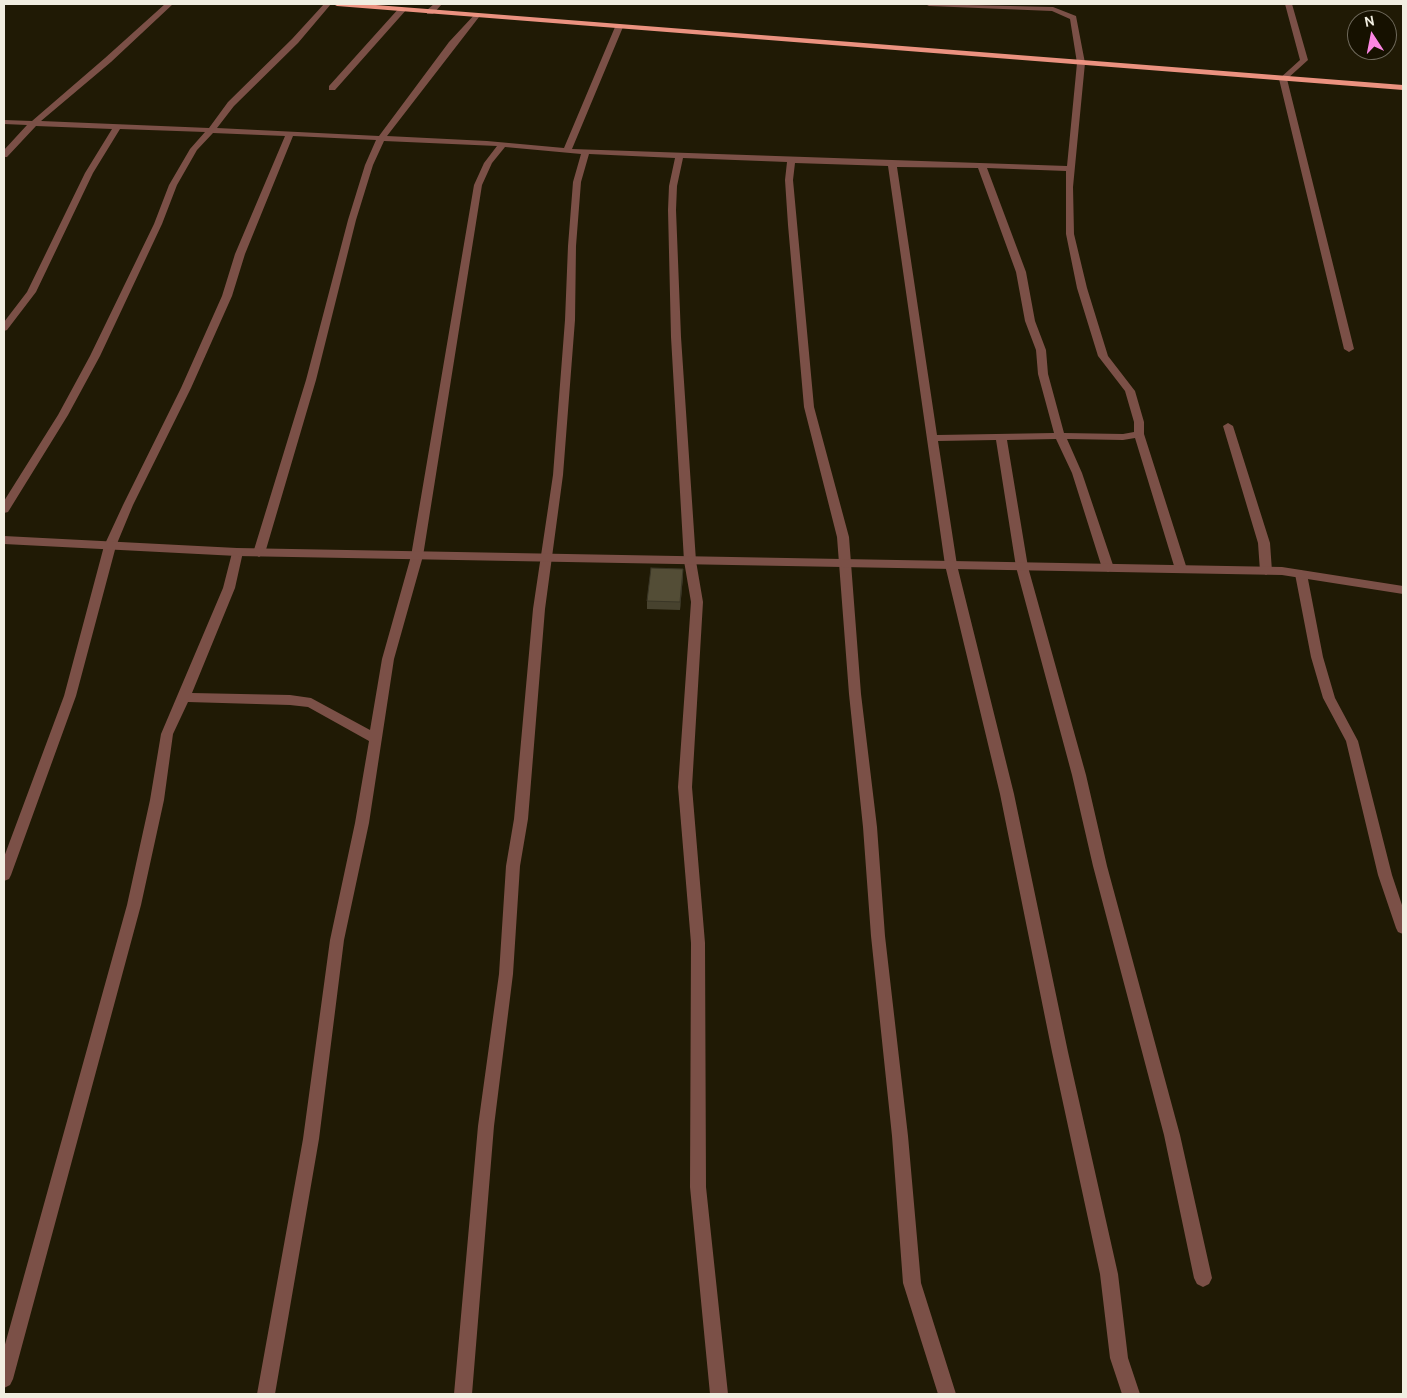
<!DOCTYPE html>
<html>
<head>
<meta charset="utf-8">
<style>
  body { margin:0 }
  #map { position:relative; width:1407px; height:1398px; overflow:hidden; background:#201a05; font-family:Cabin,sans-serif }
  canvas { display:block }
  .frame { position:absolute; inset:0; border:5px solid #f1eee1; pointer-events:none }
  .north { position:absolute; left:1347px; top:10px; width:50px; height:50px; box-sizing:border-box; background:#161100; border:1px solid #6e695a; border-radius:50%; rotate:349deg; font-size:14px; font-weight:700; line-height:20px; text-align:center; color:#f1eee1 }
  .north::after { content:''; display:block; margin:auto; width:18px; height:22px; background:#fc86e3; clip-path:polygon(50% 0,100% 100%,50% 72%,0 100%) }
</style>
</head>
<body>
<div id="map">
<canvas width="1407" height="1398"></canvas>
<div class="frame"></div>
<div class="north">N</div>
</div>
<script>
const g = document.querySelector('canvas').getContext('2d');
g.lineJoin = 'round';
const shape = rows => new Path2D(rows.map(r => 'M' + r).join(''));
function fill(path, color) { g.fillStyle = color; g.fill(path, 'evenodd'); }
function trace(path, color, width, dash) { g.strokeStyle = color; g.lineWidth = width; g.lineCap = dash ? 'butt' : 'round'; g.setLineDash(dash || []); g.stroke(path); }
fill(shape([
  [165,4,173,4,111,62,41,121,209,128,228,102,292,39,324,4,331,4,298,43,234,106,217,128,379,136,449,42,476,13,479,13,479,17,387,136,487,141,564,148,615,27,619,25,623,27,572,149,1067,166,1077,63,1070,19,1052,11,929,6,925,4,1053,7,1076,16,1085,63,1073,187,1074,234,1087,288,1108,356,1135,391,1144,422,1144,434,1187,569,1185,572,1177,572,1175,569,1135,438,1123,440,1067,439,1082,473,1114,568,1108,572,1102,568,1072,473,1056,439,1007,440,1028,567,1086,775,1107,866,1180,1135,1212,1278,1209,1284,1203,1287,1197,1284,1194,1278,1164,1135,1093,866,1072,775,1016,567,996,440,938,441,957,565,1014,794,1068,1052,1118,1274,1128,1358,1140,1394,1122,1394,1110,1358,1100,1274,1052,1052,1000,794,945,565,888,166,795,163,793,180,814,407,849,537,861,694,877,827,885,936,908,1136,921,1283,956,1394,938,1394,903,1283,892,1136,871,936,863,827,849,694,837,537,804,407,788,225,785,180,787,162,683,158,677,186,676,210,681,337,696,561,703,602,692,787,705,943,706,1187,728,1394,710,1394,690,1187,691,943,678,787,691,602,684,561,671,337,668,210,669,186,675,158,589,154,581,182,576,246,575,320,563,475,545,609,528,819,520,866,513,974,494,1126,472,1394,454,1394,478,1126,499,974,506,866,514,819,533,609,553,475,565,320,568,246,573,182,581,154,505,147,492,163,482,185,423,556,394,659,369,823,344,940,319,1139,275,1394,257,1394,303,1139,330,940,355,823,369,741,308,707,290,705,188,702,173,734,164,800,141,905,13,1379,10,1385,4,1388,4,1348,127,905,150,800,161,734,223,588,233,549,241,549,243,552,235,588,192,693,290,695,311,698,370,730,382,659,411,556,474,185,484,163,497,146,384,141,373,165,356,220,316,380,265,553,259,557,253,553,306,380,348,220,365,165,376,140,293,136,245,254,232,296,191,388,133,505,116,546,76,696,11,875,9,879,4,881,4,857,64,696,104,546,123,505,181,388,222,296,235,254,285,136,213,133,197,150,177,185,162,224,100,356,68,415,8,512,4,513,4,501,58,415,90,356,154,224,169,185,190,149,205,132,120,129,93,173,36,292,7,330,4,331,4,322,27,292,85,173,112,129,36,126,7,157,4,157,4,150,27,125,4,124,4,120,32,121,105,58,165,4],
  [897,167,978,168,1016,272,1025,321,1036,350,1038,374,1054,433,937,435,897,167],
  [987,168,1066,171,1066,234,1077,288,1098,356,1125,391,1134,422,1134,432,1123,434,1064,433,1048,374,1046,350,1035,321,1026,272,987,168],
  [434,4,442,4,433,14,427,14,427,10,434,4],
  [1285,4,1292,4,1308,60,1287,79,1354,349,1349,352,1344,349,1279,79,1300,60,1285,4],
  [400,7,407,9,335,90,329,90,329,86,400,7],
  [1228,423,1233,426,1270,543,1272,571,1266,575,1260,571,1258,543,1223,426,1228,423],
  [1301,570,1307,574,1323,657,1335,698,1358,741,1392,875,1403,908,1403,934,1398,932,1396,928,1378,875,1346,741,1323,698,1311,657,1295,574,1301,570]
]), '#7b5047');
fill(shape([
  [4,536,237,548,1282,567,1403,586,1403,594,1282,575,237,556,4,544,4,536]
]), '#7b5047');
fill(shape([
  [333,4,363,4,1403,85,1403,90,337,6,333,4]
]), '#eb9280');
fill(shape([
  [683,569,683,576,680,610,647,609,647,601]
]), '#47422e');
fill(shape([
  [683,569,683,576,680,610,680,602]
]), '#3a3626');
const building = shape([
  [651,568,683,569,680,602,647,601,651,568]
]);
fill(building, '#534d36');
trace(building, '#3a3626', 1);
</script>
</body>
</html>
